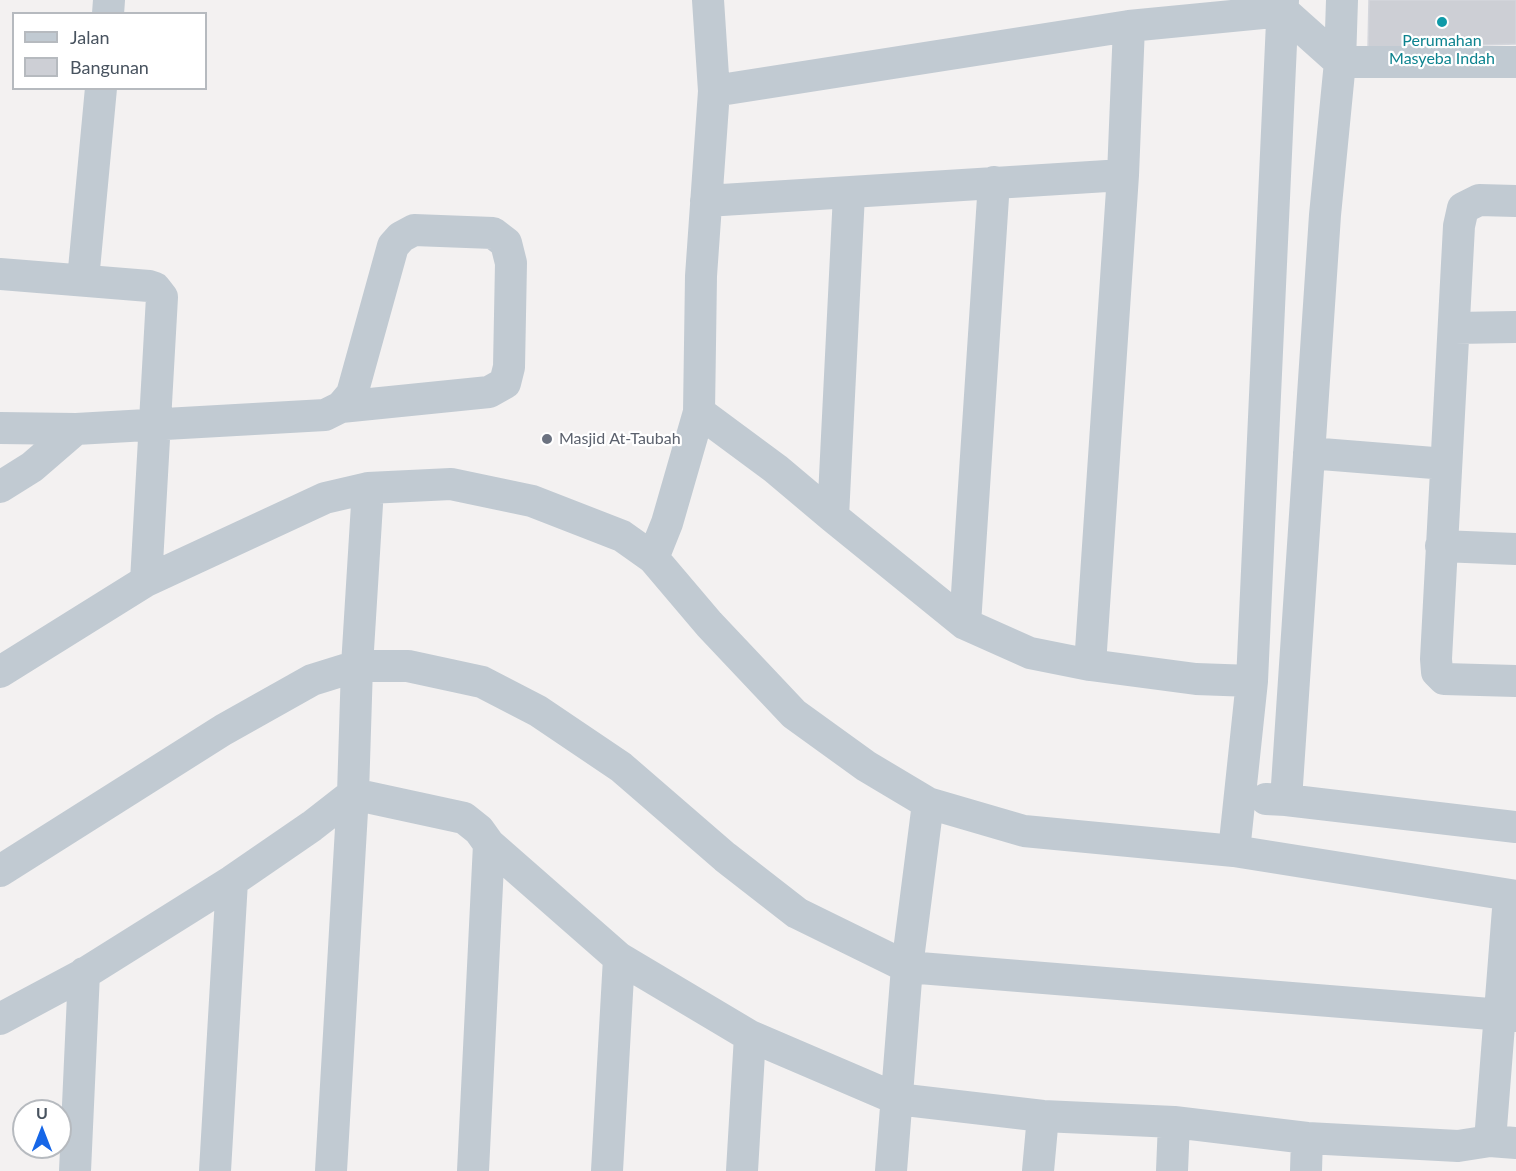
<!DOCTYPE html>
<html>
<head>
<meta charset="utf-8">
<style>
  body { margin:0 }
  #map { position:relative; width:1516px; height:1171px; overflow:hidden; background:#f3f1f1; font-family:Lato,sans-serif }
  canvas { display:block }
  .legend { position:absolute; left:12px; top:12px; width:195px; height:78px; box-sizing:border-box; background:#fff; border:2px solid #b6babf; margin:0; padding:8px 10px; list-style:none; font-size:18px; color:#48535f }
  .legend li { display:flex; align-items:center; gap:12px; height:30px }
  .legend b { width:30px; border:2px solid #b6babf }
  .north { position:absolute; left:12px; top:1099px; width:60px; height:60px; box-sizing:border-box; background:#fff; border:2px solid #b6babf; border-radius:50%; rotate:0deg; font-size:16px; font-weight:700; line-height:24px; text-align:center; color:#48535f }
  .north::after { content:''; display:block; margin:auto; width:21px; height:27px; background:#1666e7; clip-path:polygon(50% 0,100% 100%,50% 72%,0 100%) }
</style>
</head>
<body>
<div id="map">
<canvas width="1516" height="1171"></canvas>
<ul class="legend">
<li><b style="height:8px;background:#c1cad2"></b>Jalan</li>
<li><b style="height:16px;background:#cdcfd5"></b>Bangunan</li>
</ul>
<div class="north">U</div>
</div>
<script>
const g = document.querySelector('canvas').getContext('2d');
g.lineJoin = 'round';
function fill(path, color) { g.fillStyle = color; g.fill(path, 'evenodd'); }
const shape = rows => new Path2D(rows.map(r => 'M' + r).join(''));
function trace(path, color, width, dash) { g.strokeStyle = color; g.lineWidth = width; g.lineCap = dash ? 'butt' : 'round'; g.setLineDash(dash || []); g.stroke(path); }
function write(font, color, halo, rows, align = 'center') {
  g.font = font + ' Lato,sans-serif'; g.lineWidth = 4.5; g.setLineDash([]); g.textBaseline = 'middle'; g.strokeStyle = halo; g.fillStyle = color; for (const [text, x, y, turn = 0] of rows) {
    g.save(); g.translate(x, y); g.rotate((+turn || 0) * Math.PI / 180); g.textAlign = isNaN(turn) ? turn : align; if (halo) g.strokeText(text, 0, 0); g.fillText(text, 0, 0); g.restore();
  }
}
const building = shape([
  [1369,0,1516,0,1516,44,1368,48,1369,0]
]);
fill(building, '#cdcfd5');
trace(building, '#d4d6dc', 1.5);
trace(shape([
  [108,14,109,0],
  [714,91,1129,26,1283,11,1340,62,1516,62],
  [706,201,1123,175],
  [1516,201,1479,200,1463,208,1459,226,1436,659,1437,672,1444,679,1516,681],
  [0,274,149,286,155,288,162,297,146,581],
  [83,280,101,88],
  [1455,328,1516,327],
  [699,412,776,469,833,517,965,624,1030,653,1090,665,1196,679,1252,681],
  [0,428,76,429,325,415,341,407,352,394,393,246,401,237,414,230,493,233,506,243,511,263,509,367,505,383,489,392,341,407],
  [1309,453,1446,464],
  [0,487,32,467,76,429],
  [833,517,849,194],
  [1441,546,1516,549],
  [653,558,667,523,699,412,701,276,714,91,708,0],
  [965,624,994,182],
  [1090,665,1123,175,1129,26],
  [0,672,146,581,325,498,368,488,451,484,532,501,622,536,653,558,709,624,794,714,866,766,928,803,1024,831,1234,851,1516,896],
  [353,794,464,818,479,830,489,844,619,958,750,1036,897,1099,1043,1116,1174,1122,1307,1138,1458,1146,1490,1141,1516,1143],
  [1266,799,1286,800,1516,827],
  [1286,800,1325,215,1340,62,1342,0],
  [1234,851,1252,681,1283,0],
  [0,871,223,730,312,680,357,666,408,666,482,682,538,711,621,767,725,857,797,913,907,967,1516,1016],
  [0,1019,82,975,232,881,312,826,353,794],
  [1490,1141,1509,896],
  [75,1171,84,973],
  [215,1171,232,881],
  [331,1171,353,794,357,666,368,488],
  [473,1171,489,844],
  [607,1171,619,958],
  [742,1171,750,1036],
  [891,1171,907,967,928,803],
  [1038,1171,1043,1116],
  [1172,1171,1174,1122],
  [1306,1171,1307,1138]
]), '#c1cad2', 32);
for (const [x, y, r, color] of [
  [1442,22,6,"#0f9aa8"],
  [547,439,6,"#6b7280"]
]) { const dot = new Path2D(); dot.arc(x, y, r, 0, 2 * Math.PI); g.fillStyle = color; g.fill(dot); trace(dot, '#fff', 2); }
write('16px', '#0d838f', '#fff', [
  ["Perumahan",1442,41],
  ["Masyeba Indah",1442,59]
]);
write('16px', '#5b616d', '#fff', [
  ["Masjid At-Taubah",559,439]
], 'left');
</script>
</body>
</html>
